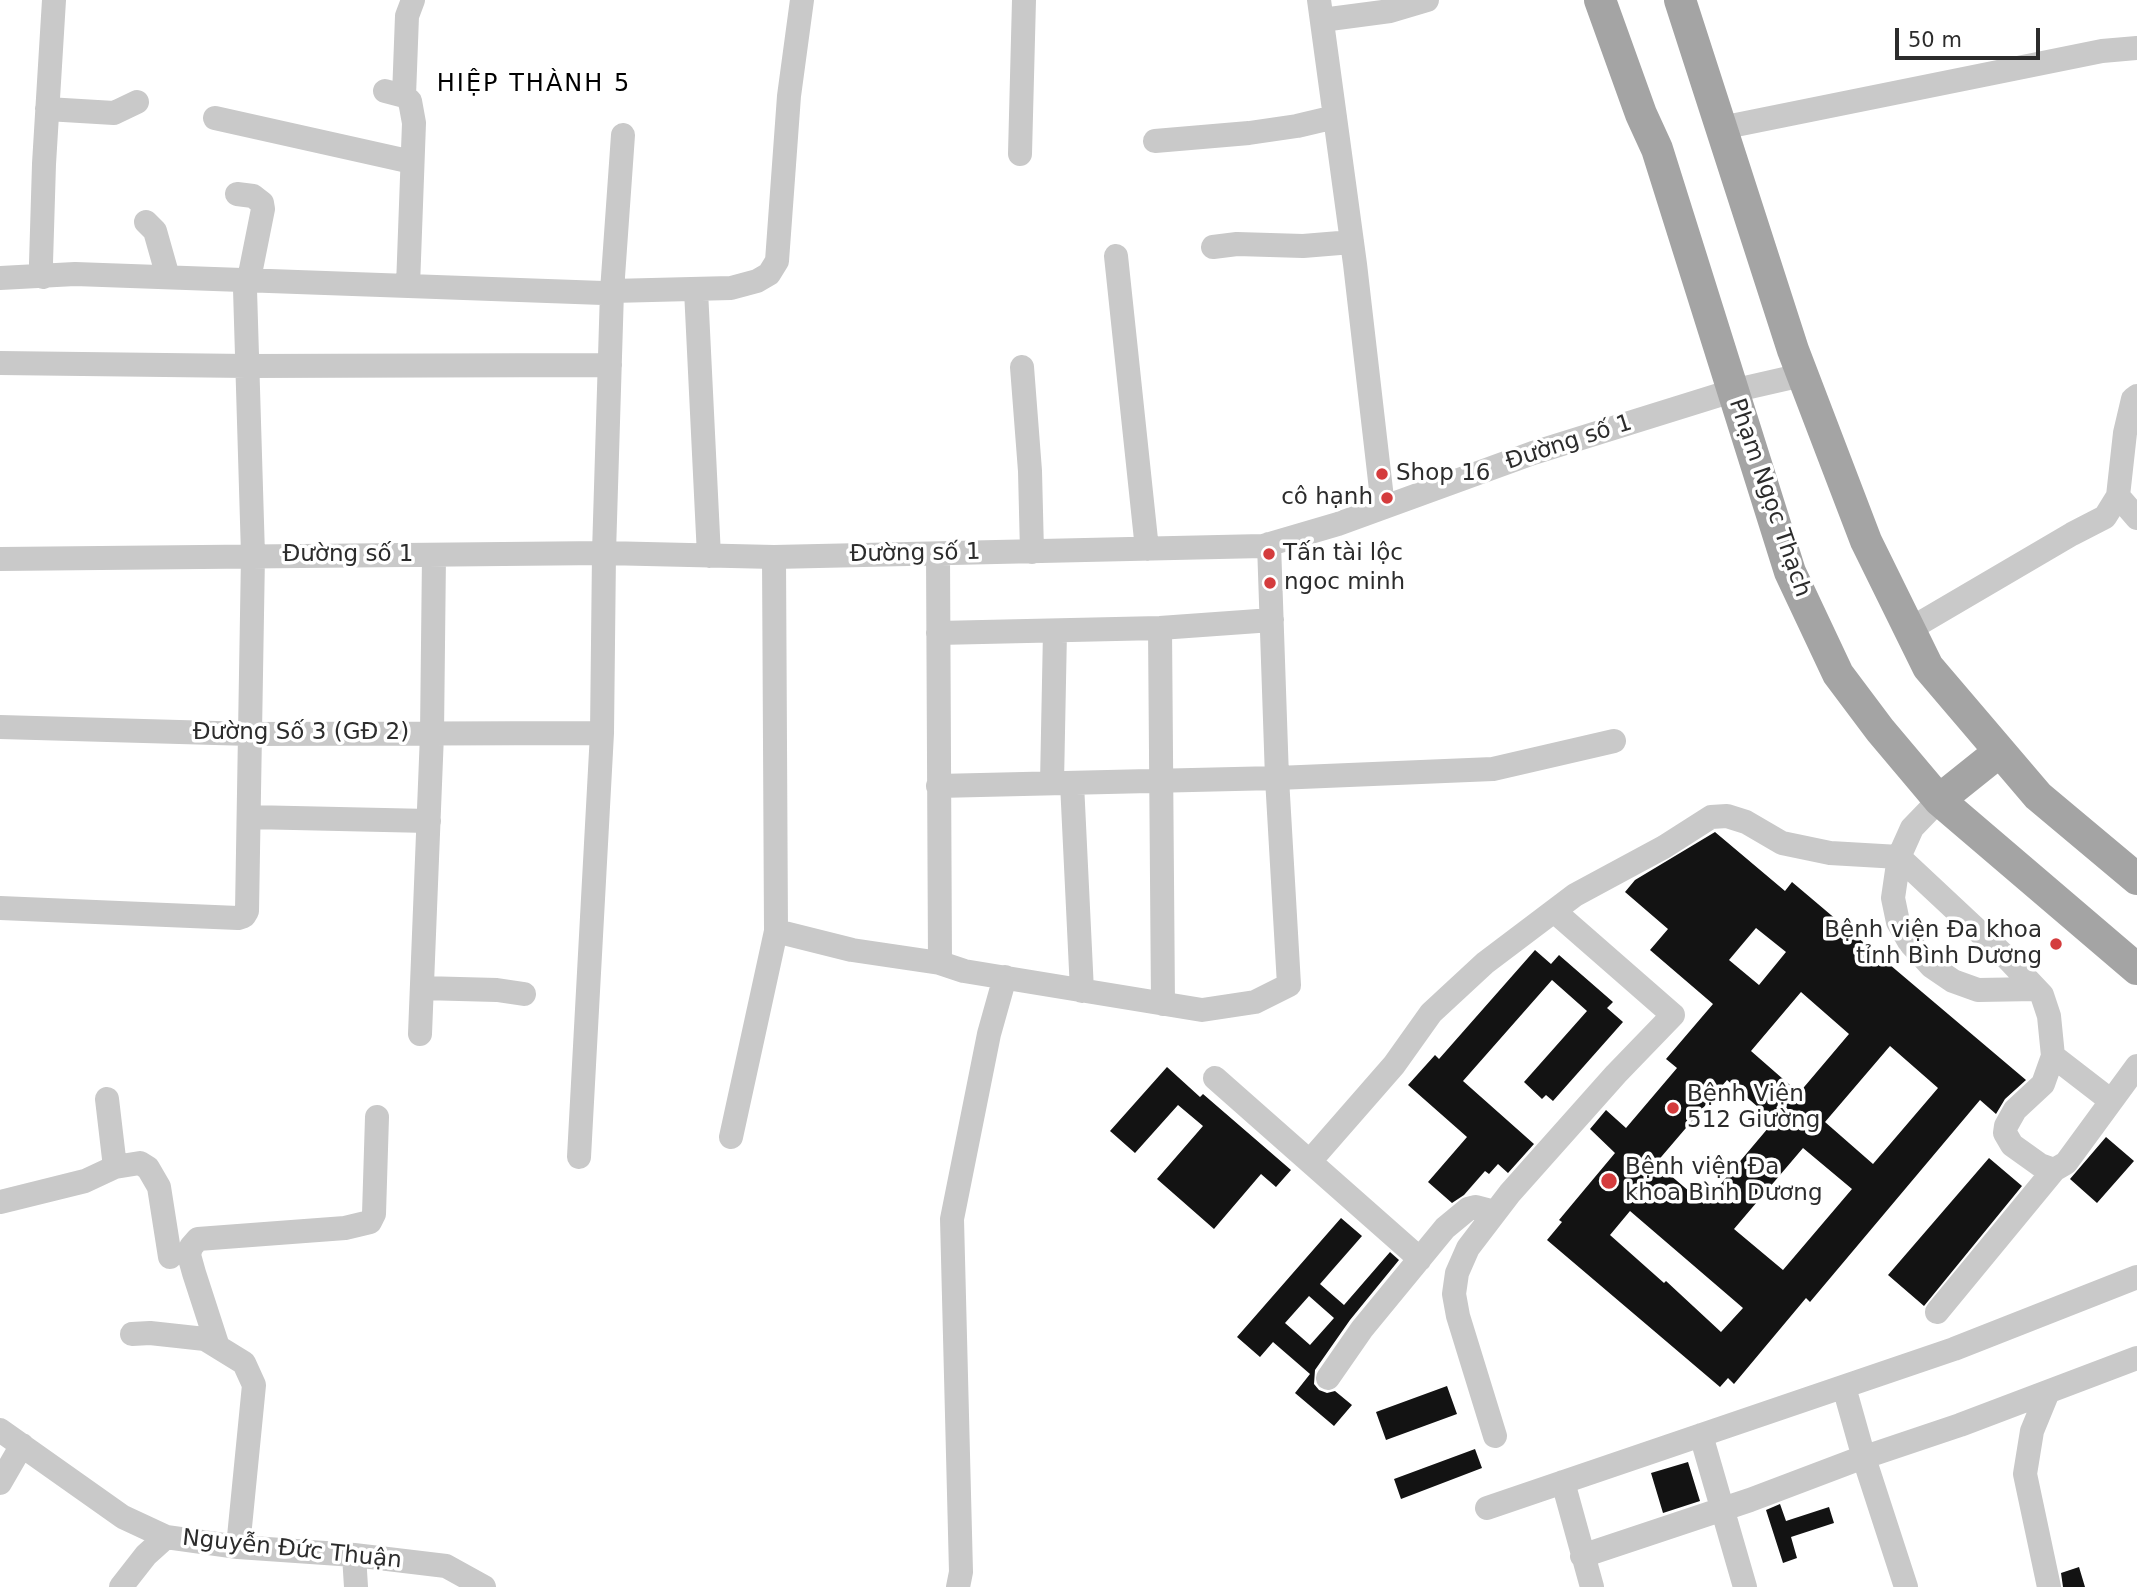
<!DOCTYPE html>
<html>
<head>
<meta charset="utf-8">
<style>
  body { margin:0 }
  #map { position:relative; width:2137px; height:1587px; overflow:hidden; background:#fff; font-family:"DejaVu Sans",sans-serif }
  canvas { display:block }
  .scale { position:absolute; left:1895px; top:28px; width:145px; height:32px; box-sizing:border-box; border:4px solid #2c2c2c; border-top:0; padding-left:9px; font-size:21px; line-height:24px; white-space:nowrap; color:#2c2c2c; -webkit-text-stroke:5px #fff; paint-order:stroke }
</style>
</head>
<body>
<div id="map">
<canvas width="2137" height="1587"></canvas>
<div class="scale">50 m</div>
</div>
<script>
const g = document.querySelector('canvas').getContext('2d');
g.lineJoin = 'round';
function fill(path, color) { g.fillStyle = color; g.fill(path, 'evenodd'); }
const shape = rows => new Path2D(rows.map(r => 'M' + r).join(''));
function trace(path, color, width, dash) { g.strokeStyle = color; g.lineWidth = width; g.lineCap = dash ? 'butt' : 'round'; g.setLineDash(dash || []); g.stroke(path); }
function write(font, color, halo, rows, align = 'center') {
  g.font = font + ' "DejaVu Sans",sans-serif'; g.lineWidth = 7; g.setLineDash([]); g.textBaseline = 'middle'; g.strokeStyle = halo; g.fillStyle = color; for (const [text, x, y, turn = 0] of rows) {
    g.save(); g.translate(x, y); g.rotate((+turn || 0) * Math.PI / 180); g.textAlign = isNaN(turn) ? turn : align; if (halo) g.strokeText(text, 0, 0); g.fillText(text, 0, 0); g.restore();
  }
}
fill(shape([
  [1715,832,1785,891,1792,882,2026,1080,2005,1099,1996,1114,1980,1100,1810,1302,1806,1298,1734,1384,1728,1378,1720,1387,1547,1240,1562,1222,1559,1220,1615,1153,1590,1129,1606,1110,1626,1128,1677,1068,1666,1059,1713,1004,1650,950,1668,929,1625,892,1635,880],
  [1756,928,1786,952,1759,985,1729,960],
  [1801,992,1849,1034,1799,1093,1751,1051],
  [1890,1046,1938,1088,1873,1164,1825,1122],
  [1727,1080,1774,1121,1704,1204,1656,1163],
  [1803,1148,1852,1189,1783,1270,1734,1229],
  [1630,1211,1743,1308,1721,1332,1666,1281,1664,1283,1610,1235],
  [1535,950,1551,964,1559,955,1613,1002,1607,1008,1623,1022,1553,1101,1546,1095,1542,1099,1524,1082,1587,1011,1552,980,1463,1081,1534,1144,1508,1173,1498,1164,1489,1174,1485,1171,1464,1195,1452,1203,1428,1182,1467,1137,1408,1085,1435,1055,1439,1059],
  [1167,1067,1200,1097,1203,1094,1291,1170,1276,1187,1261,1174,1214,1229,1157,1179,1203,1126,1178,1105,1135,1153,1110,1131],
  [2106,1137,2134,1161,2097,1203,2070,1179],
  [1989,1158,2022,1186,1924,1306,1888,1275],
  [1341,1218,1362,1236,1320,1284,1344,1305,1390,1252,1399,1260,1350,1320,1315,1370,1314,1384,1319,1390,1327,1393,1335,1391,1352,1405,1334,1426,1295,1393,1310,1374,1273,1342,1260,1357,1237,1337],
  [1309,1296,1334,1318,1310,1345,1285,1323],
  [1447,1386,1457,1414,1386,1440,1376,1412],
  [1475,1449,1482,1468,1401,1499,1394,1479],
  [1688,1462,1700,1501,1663,1513,1651,1473],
  [1780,1504,1786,1521,1829,1507,1834,1523,1791,1537,1797,1558,1783,1563,1766,1510],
  [2079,1567,2085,1587,2063,1587,2061,1573]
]), '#131313');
trace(shape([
  [1319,0,1355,264,1383,507],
  [1322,20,1390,11,1427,0],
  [385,91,404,96,410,101,414,123,408,286],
  [404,96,407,16,413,0],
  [47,109,114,113,137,102],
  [215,118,412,162],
  [1721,128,2102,51,2137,48],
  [1155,141,1249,133,1297,126,1335,117],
  [1020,154,1024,0],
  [146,222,155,231,168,277],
  [1213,247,1237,244,1303,246,1352,242],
  [1116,256,1147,549],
  [43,277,41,263,44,164,54,0],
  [0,278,75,274,603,293,612,291,731,288,757,281,769,274,777,261,789,96,802,0],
  [696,290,709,556],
  [0,363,247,366,610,365],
  [1022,367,1030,471,1032,552],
  [2118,496,2137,518],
  [938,554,940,963],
  [0,559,604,553,774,557,1263,546,1338,524,1533,453,1732,391,1802,375],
  [1160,628,1163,1004],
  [1910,629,2072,534,2105,517,2118,496,2125,433,2133,399,2137,396],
  [938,633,1160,628,1272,620],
  [0,727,251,734,602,733],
  [1052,783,1055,631],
  [1072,783,1082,991],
  [938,786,1277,778,1493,769,1614,741],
  [249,817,429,821],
  [1899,857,2007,958,2042,995,2049,1016,2053,1056,2043,1084,2015,1110,2006,1126,2005,1133,2012,1145,2040,1165,2054,1170,2066,1163,2137,1066],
  [1899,857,1893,898,1898,922,1910,943,1931,966,1953,981,1978,990,2036,989],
  [0,908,238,918,244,916,247,911,253,555,245,289,249,279,263,209,262,203,253,196,237,194],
  [776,931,852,950,940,963,964,971,1202,1010,1255,1002,1289,985,1277,778,1269,544],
  [422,988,497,990,524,994],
  [420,1034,432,734,434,555],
  [2053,1056,2110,1100],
  [1215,1078,1420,1259],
  [107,1099,115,1167],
  [731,1137,776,931,774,557],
  [579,1157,602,733,604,553,612,291,623,135],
  [1311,1160,1394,1065,1431,1013,1485,963,1575,895,1664,847,1711,817,1727,816,1746,822,1782,843,1830,853,1899,857,1912,828,1939,800],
  [0,1202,85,1181,115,1167,140,1163,148,1168,159,1187,170,1257],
  [1937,1312,2054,1170],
  [132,1334,150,1333,205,1339,244,1363,254,1385,238,1547],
  [218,1347,194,1273,189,1255,191,1247,198,1239,345,1228,370,1222,374,1214,377,1117],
  [1328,1378,1362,1329,1445,1228,1468,1209,1476,1207,1495,1212],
  [1844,1387,1864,1458,1906,1587],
  [2048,1392,2032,1431,2025,1474,2049,1587],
  [0,1430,123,1517,166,1537,238,1547,354,1555,446,1566,484,1587],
  [1701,1435,1745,1587],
  [1495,1436,1458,1316,1454,1294,1457,1273,1468,1248,1510,1193,1616,1074,1673,1015,1554,911],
  [1563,1482,1592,1587],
  [0,1483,22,1445],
  [1487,1508,1954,1349,2137,1277],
  [354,1555,356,1587],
  [1582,1556,1750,1500,1853,1461,1960,1425,2137,1358],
  [121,1587,146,1555,166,1537],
  [958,1587,961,1572,952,1219,989,1034,1005,977]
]), '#c9c9c9', 24);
trace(shape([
  [1600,0,1641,114,1657,149,1790,572,1838,674,1880,730,1939,800,2137,969],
  [1680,0,1793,350,1866,541,1928,667,2038,796,2137,879],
  [1939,800,1999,752]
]), '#a4a4a4', 32);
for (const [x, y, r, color] of [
  [1382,474,7,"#d43c3d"],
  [1387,498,7,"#d43c3d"],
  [1269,554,7,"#d43c3d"],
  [1270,583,7,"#d43c3d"],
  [2056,944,7,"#d43c3d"],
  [1673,1108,7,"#d43c3d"],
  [1609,1181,9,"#d43c3d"]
]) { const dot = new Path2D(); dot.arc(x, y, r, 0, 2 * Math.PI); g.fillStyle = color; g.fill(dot); trace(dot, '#fff', 2.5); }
write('23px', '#2c2c2c', '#fff', [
  ["Đường số 1",1569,443,-18],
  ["Phạm Ngọc Thạch",1769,498,71],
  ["Đường số 1",915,554,-1],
  ["Đường số 1",348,555],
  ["Đường Số 3 (GĐ 2)",301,733],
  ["Nguyễn Đức Thuận",292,1550,6]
]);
write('23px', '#2c2c2c', '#fff', [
  ["Shop 16",1396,474],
  ["cô hạnh",1373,498,"right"],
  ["Tấn tài lộc",1283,554],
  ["ngoc minh",1284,583],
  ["Bệnh viện Đa khoa",2042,931,"right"],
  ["tỉnh Bình Dương",2042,957,"right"],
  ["Bệnh Viện",1687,1095],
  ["512 Giường",1687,1121],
  ["Bệnh viện Đa",1625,1168],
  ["khoa Bình Dương",1625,1194]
], 'left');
g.letterSpacing = '2px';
write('24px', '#000', '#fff', [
  ["HIỆP THÀNH 5",534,85]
]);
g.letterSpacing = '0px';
</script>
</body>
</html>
